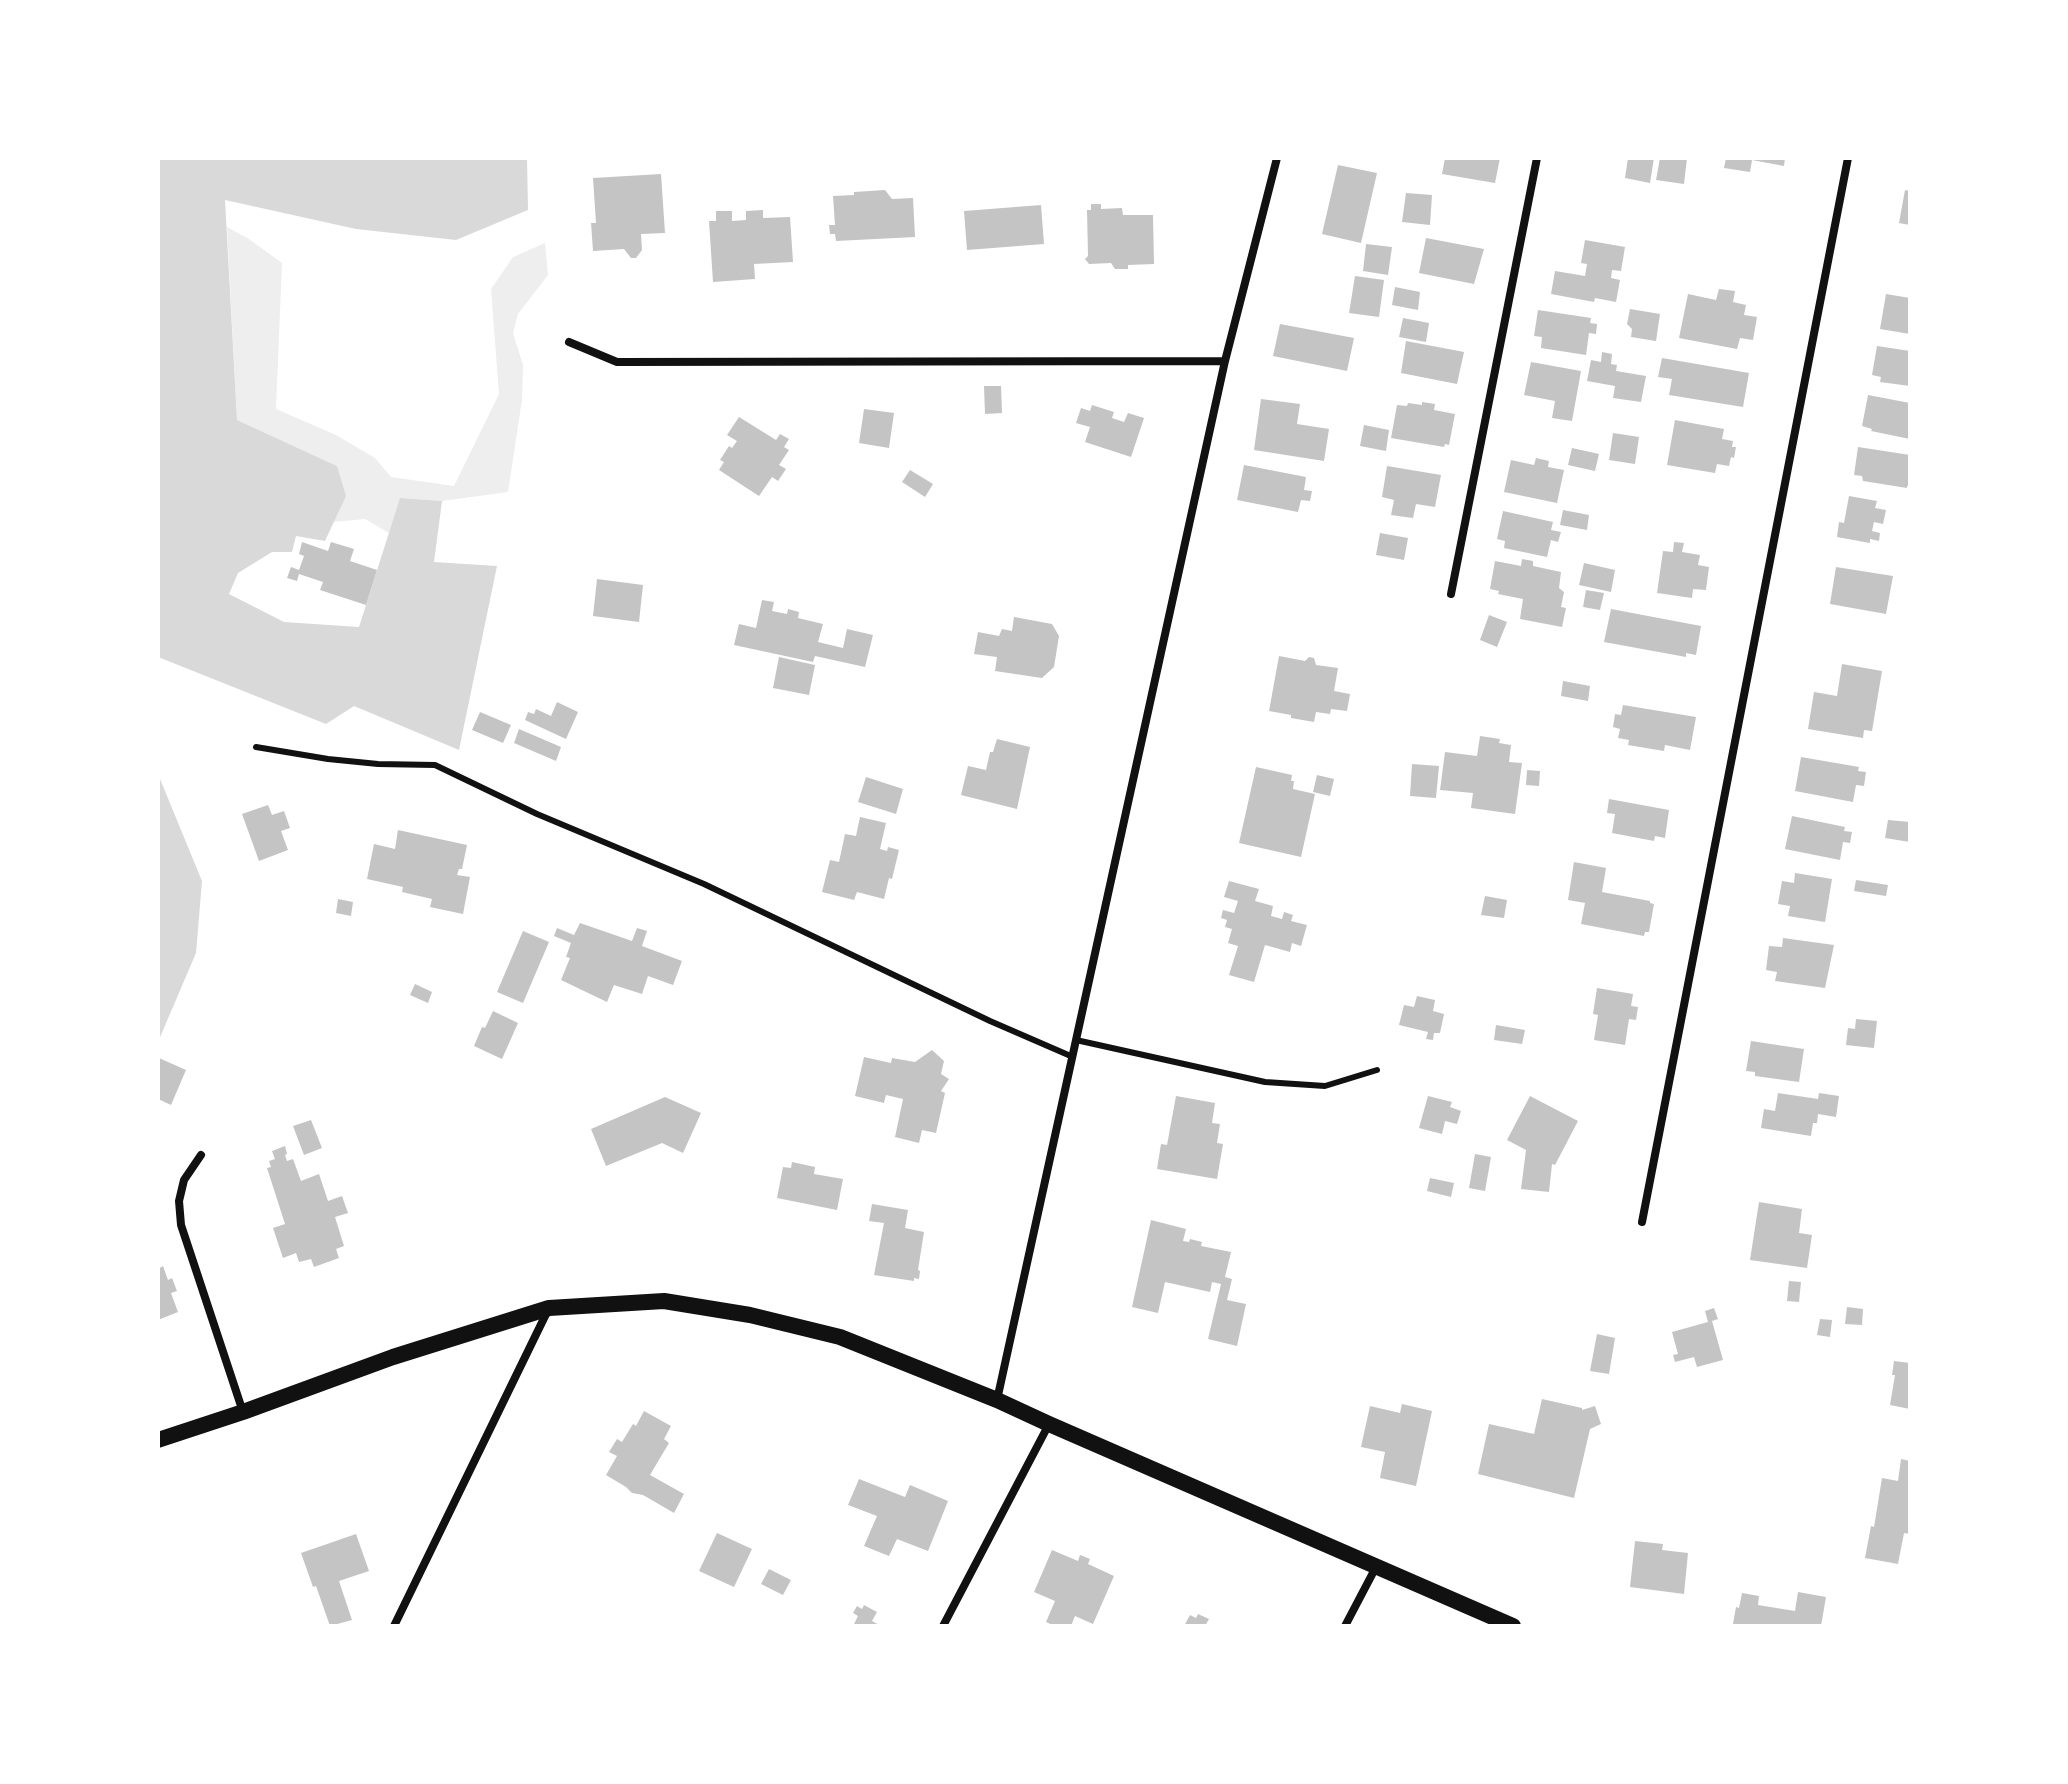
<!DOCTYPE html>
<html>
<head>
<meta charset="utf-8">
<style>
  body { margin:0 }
  #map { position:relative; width:2068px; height:1784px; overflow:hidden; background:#fff; font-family:"Varela Round",sans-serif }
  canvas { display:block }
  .frame { position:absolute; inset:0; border:160px solid #fff; pointer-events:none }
</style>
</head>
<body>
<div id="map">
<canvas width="2068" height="1784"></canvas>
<div class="frame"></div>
</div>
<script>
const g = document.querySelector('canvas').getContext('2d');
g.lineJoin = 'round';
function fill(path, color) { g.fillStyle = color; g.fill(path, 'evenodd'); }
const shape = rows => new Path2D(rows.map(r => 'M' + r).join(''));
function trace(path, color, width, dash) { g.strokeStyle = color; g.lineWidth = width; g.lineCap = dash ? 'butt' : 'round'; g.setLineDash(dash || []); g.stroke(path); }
fill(shape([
  [227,227,249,239,282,263,276,409,336,435,375,458,391,477,454,486,499,394,491,289,513,257,545,243,548,275,518,314,513,333,523,365,522,400,508,492,442,501,401,498,389,533,365,519,333,522,337,466,237,420]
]), '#eee');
fill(shape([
  [158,158,527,158,528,210,456,240,356,229,225,200,237,420,337,466,346,496,325,541,296,536,292,552,272,552,238,573,229,594,284,622,359,627,400,498,442,501,434,562,497,566,459,750,354,706,326,724,158,657],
  [158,774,202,881,196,953,158,1042]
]), '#d9d9d9');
fill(shape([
  [1445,158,1500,158,1495,183,1442,174],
  [1628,158,1654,158,1650,183,1625,178],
  [1660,158,1687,158,1684,184,1656,180],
  [1726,158,1785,158,1784,166,1752,160,1750,172,1724,168],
  [1338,165,1377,173,1361,243,1322,234],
  [661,174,665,233,641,234,642,250,636,258,631,258,624,249,593,251,591,223,596,223,593,178],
  [885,190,892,199,913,198,915,237,836,241,835,234,830,234,829,225,835,225,833,196,854,195,854,192],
  [1905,190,1910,191,1910,225,1899,223],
  [1406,193,1432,195,1430,225,1402,222],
  [1091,204,1101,204,1101,209,1122,208,1123,215,1153,215,1154,264,1128,265,1128,269,1115,269,1111,263,1089,264,1085,259,1088,256,1087,210,1091,210],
  [1041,205,1044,244,967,250,964,211],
  [763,210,763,218,790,217,793,262,754,264,755,279,713,282,709,221,716,221,716,211,732,211,732,221,746,220,746,211],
  [1426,238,1484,249,1474,284,1419,273],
  [1585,240,1625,247,1621,271,1612,270,1611,278,1620,280,1616,302,1595,298,1594,302,1551,294,1555,271,1585,276,1587,264,1581,263],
  [1366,244,1392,247,1388,275,1363,271],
  [1355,276,1384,280,1379,317,1349,313],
  [1395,287,1420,292,1418,310,1392,305],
  [1719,289,1735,291,1733,302,1746,305,1744,315,1757,317,1753,340,1740,338,1737,349,1679,338,1688,294,1716,300],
  [1886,294,1910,298,1910,334,1880,329],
  [1630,309,1660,314,1656,341,1631,337,1632,329,1627,324],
  [1538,310,1591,318,1590,323,1597,324,1596,334,1589,333,1586,355,1541,348,1542,337,1534,336],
  [1403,318,1429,323,1426,342,1399,337],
  [1280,324,1354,338,1347,371,1273,356],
  [1406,341,1464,352,1457,384,1401,373],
  [1877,346,1910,351,1910,386,1880,382,1881,377,1872,375],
  [1602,352,1612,354,1611,364,1617,365,1616,371,1646,376,1641,402,1613,398,1615,386,1587,381,1591,360,1601,362],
  [1662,358,1749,373,1743,407,1669,395,1672,379,1658,377],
  [1531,362,1581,371,1572,421,1552,418,1555,401,1524,395],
  [984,386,1001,386,1002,413,985,414],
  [1868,395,1910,403,1910,439,1871,431,1872,429,1862,426],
  [1261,399,1300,404,1297,424,1329,429,1324,461,1254,450],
  [1422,402,1435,404,1434,410,1455,414,1449,445,1445,444,1444,447,1391,438,1397,405,1407,406,1408,403,1422,405],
  [1092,405,1114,412,1112,418,1124,422,1128,413,1144,418,1131,457,1085,442,1090,427,1076,423,1081,408,1090,411],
  [864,409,894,413,889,448,859,443],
  [739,417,776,440,780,434,789,439,784,447,789,450,779,465,786,469,778,481,772,477,759,496,719,470,724,462,720,460,729,446,732,448,737,441,727,435],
  [1675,420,1724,429,1722,439,1733,441,1732,447,1736,447,1734,458,1731,457,1729,466,1717,464,1715,473,1667,465],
  [1364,425,1389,430,1386,451,1360,446],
  [1613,433,1639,437,1635,464,1609,460],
  [1858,447,1910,455,1910,486,1907,486,1907,488,1863,481,1862,476,1854,475],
  [1572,448,1599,454,1595,471,1568,465],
  [1536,458,1549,461,1548,467,1564,470,1557,503,1504,492,1511,460,1534,465],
  [1244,465,1306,477,1304,490,1312,491,1310,501,1301,500,1298,512,1237,500],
  [1387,466,1441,475,1435,507,1416,504,1413,518,1391,515,1394,500,1382,497],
  [910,470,933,484,925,497,902,482],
  [1849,496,1877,501,1875,508,1886,510,1883,524,1874,522,1872,531,1880,533,1879,541,1870,539,1870,543,1837,537,1839,522,1844,523],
  [1563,510,1589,515,1587,530,1560,525],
  [1503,511,1553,522,1551,530,1561,532,1558,542,1551,540,1547,557,1504,548,1505,541,1497,539],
  [1380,533,1408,538,1404,560,1376,555],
  [302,542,328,551,331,542,354,549,350,561,377,570,366,605,320,590,323,582,299,574,297,581,287,578,291,567,299,570,304,556,299,554],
  [1674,542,1684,543,1682,552,1700,555,1698,565,1709,567,1706,590,1693,589,1692,598,1657,593,1663,551,1673,552],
  [1522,559,1533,561,1533,566,1561,572,1559,588,1564,592,1561,607,1566,608,1562,627,1520,619,1523,599,1498,594,1499,591,1490,589,1495,561,1521,566],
  [1584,563,1615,570,1611,592,1579,585],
  [1836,567,1893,576,1886,614,1830,604],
  [597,579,643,585,639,622,593,616],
  [1586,590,1604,593,1600,610,1583,607],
  [762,600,774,602,772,611,787,614,788,609,799,612,798,618,823,624,818,642,843,648,847,629,873,635,865,667,815,656,813,662,734,645,739,624,756,628],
  [1611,609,1701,626,1696,655,1686,653,1686,657,1604,642],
  [1489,615,1507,622,1497,647,1480,640],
  [1014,617,1052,624,1059,636,1054,667,1042,678,995,671,997,657,974,654,978,632,999,636,1002,629,1012,631],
  [1279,656,1305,661,1309,657,1314,658,1316,665,1338,668,1334,691,1350,694,1347,711,1331,709,1330,714,1316,712,1314,722,1291,718,1291,715,1269,711],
  [779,657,815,665,809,695,773,688],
  [1842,664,1882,671,1872,731,1864,730,1863,738,1808,729,1814,692,1837,696],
  [1563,681,1590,686,1588,701,1561,696],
  [557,702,578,712,566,739,525,720,528,712,534,714,536,709,551,716],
  [1623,705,1696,717,1690,750,1665,745,1664,751,1628,745,1629,740,1618,738,1620,729,1613,727,1615,714,1621,715],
  [480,712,511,725,503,743,472,730],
  [519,729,561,747,556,761,514,743],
  [1480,736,1500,739,1499,743,1511,745,1509,762,1522,763,1515,814,1471,808,1473,793,1440,790,1445,752,1477,756],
  [997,739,1030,747,1017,809,961,795,968,766,986,770,990,752,993,752],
  [1801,757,1859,767,1858,771,1866,772,1864,786,1856,785,1853,802,1795,791],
  [1412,764,1439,766,1436,798,1410,796],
  [1256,767,1292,775,1291,781,1294,781,1293,789,1315,794,1301,857,1239,843],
  [1527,770,1540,771,1539,786,1526,785],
  [1317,775,1334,779,1330,796,1313,792],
  [866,777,903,789,896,814,858,802],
  [1609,799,1669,810,1665,838,1655,836,1654,841,1612,833,1615,814,1607,813],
  [268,805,272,815,284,811,290,828,281,831,288,850,259,861,242,814],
  [1792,816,1845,827,1844,831,1852,832,1850,843,1843,842,1840,860,1785,849],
  [860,817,886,823,880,849,887,851,888,847,899,850,892,879,889,878,884,899,857,892,854,900,822,892,830,860,839,862,845,834,856,836],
  [1888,820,1910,822,1910,842,1885,838],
  [398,830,467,845,462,869,459,869,457,875,470,877,463,914,430,907,432,899,402,892,403,887,367,879,374,844,395,849],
  [1574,862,1606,868,1602,892,1650,901,1650,903,1654,904,1649,932,1645,932,1644,936,1581,924,1585,903,1568,900],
  [1795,873,1832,879,1825,922,1788,916,1790,906,1778,904,1782,881,1794,883],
  [1856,880,1888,885,1886,896,1854,891],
  [1229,881,1259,889,1255,901,1273,906,1271,916,1282,919,1284,912,1293,915,1291,921,1307,925,1301,946,1292,943,1290,952,1265,945,1254,982,1229,975,1238,946,1228,943,1232,929,1225,927,1227,920,1221,918,1223,910,1234,913,1238,901,1224,897],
  [1485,896,1507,900,1504,918,1481,915],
  [338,899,353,902,351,916,336,913],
  [580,923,632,941,637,928,647,931,642,946,682,961,673,985,648,976,642,994,614,985,607,1002,561,980,570,958,566,957,571,943,554,936,557,928,574,935],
  [523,931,549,942,523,1003,497,992],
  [1783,938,1834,945,1825,988,1775,981,1777,972,1766,970,1769,946,1782,947],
  [415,984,432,992,428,1003,410,995],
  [1597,988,1633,994,1631,1006,1638,1007,1636,1020,1629,1019,1625,1045,1594,1040,1598,1015,1593,1014],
  [1417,996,1435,1000,1433,1011,1444,1014,1440,1033,1434,1033,1433,1040,1426,1039,1428,1032,1399,1025,1404,1005,1414,1007],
  [493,1011,518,1023,502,1059,474,1046,482,1027,485,1028],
  [1856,1019,1877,1021,1874,1048,1846,1045,1848,1028,1855,1029],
  [1496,1025,1525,1030,1522,1044,1494,1040],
  [1751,1041,1804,1049,1799,1082,1755,1076,1755,1072,1746,1071],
  [932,1050,944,1061,941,1074,949,1079,941,1091,945,1093,936,1133,922,1130,919,1143,895,1137,903,1099,886,1095,884,1103,855,1096,864,1057,891,1063,892,1058,915,1062],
  [159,1058,186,1070,171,1105,158,1099],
  [1778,1093,1818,1099,1819,1093,1839,1096,1836,1117,1818,1114,1817,1123,1813,1123,1811,1136,1761,1128,1764,1109,1775,1111],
  [1176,1096,1215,1103,1212,1123,1220,1124,1217,1143,1223,1144,1217,1179,1157,1169,1161,1144,1167,1145],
  [1428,1096,1452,1102,1450,1107,1461,1111,1457,1124,1445,1121,1442,1134,1419,1128],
  [1530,1096,1578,1121,1555,1165,1552,1164,1549,1192,1521,1189,1526,1150,1507,1140],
  [665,1097,701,1113,683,1153,662,1143,606,1166,591,1129],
  [311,1120,322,1148,304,1155,293,1126],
  [285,1146,287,1154,285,1155,287,1161,293,1159,301,1181,319,1174,328,1201,342,1196,348,1213,335,1217,344,1246,336,1249,339,1258,314,1267,311,1259,299,1262,296,1253,283,1258,273,1228,285,1224,267,1168,271,1167,269,1161,275,1159,272,1151],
  [1475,1154,1491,1157,1485,1191,1469,1188],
  [792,1162,815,1167,814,1174,843,1179,837,1210,777,1198,783,1167,791,1168],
  [1430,1178,1454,1183,1451,1197,1427,1191],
  [1759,1202,1802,1209,1799,1233,1812,1235,1807,1268,1750,1260],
  [872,1204,908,1210,905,1228,924,1232,918,1270,920,1271,919,1279,914,1278,914,1281,874,1275,884,1223,869,1221],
  [1151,1220,1186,1229,1183,1241,1189,1242,1190,1239,1202,1242,1201,1246,1231,1252,1225,1277,1232,1279,1227,1300,1246,1304,1237,1346,1208,1339,1221,1284,1212,1282,1210,1292,1165,1282,1158,1313,1132,1307],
  [163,1266,168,1280,172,1278,177,1291,171,1293,178,1312,158,1320,158,1269],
  [1789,1281,1801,1282,1799,1302,1787,1301],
  [1847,1307,1863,1309,1862,1325,1845,1324],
  [1714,1308,1718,1319,1712,1321,1723,1360,1697,1367,1694,1357,1675,1362,1673,1355,1678,1354,1672,1332,1708,1322,1705,1311],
  [1820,1319,1832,1320,1830,1337,1817,1335],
  [1597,1334,1615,1338,1609,1374,1590,1371],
  [1894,1361,1910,1363,1910,1409,1890,1405,1895,1375,1892,1375],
  [1542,1399,1582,1408,1582,1410,1595,1406,1601,1424,1590,1429,1574,1498,1478,1474,1489,1424,1534,1434],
  [1402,1404,1432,1411,1416,1486,1380,1478,1385,1452,1361,1447,1370,1406,1400,1413],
  [644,1411,671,1426,664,1439,669,1443,650,1475,684,1494,674,1513,643,1495,632,1493,626,1487,606,1475,617,1456,609,1452,617,1439,622,1442,633,1424,636,1426],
  [1901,1459,1910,1461,1910,1534,1904,1533,1898,1564,1865,1558,1871,1526,1874,1527,1882,1478,1898,1481],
  [859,1479,905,1497,910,1485,948,1501,928,1551,897,1539,889,1556,864,1546,877,1516,848,1505],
  [717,1533,752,1549,734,1587,699,1571],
  [356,1534,369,1571,339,1581,352,1620,330,1626,316,1586,313,1587,301,1553],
  [1635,1541,1663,1544,1662,1550,1688,1553,1684,1594,1630,1587],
  [1052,1550,1078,1561,1080,1555,1090,1559,1088,1564,1114,1576,1093,1624,1075,1616,1071,1626,1055,1626,1046,1622,1055,1601,1034,1592],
  [769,1569,791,1580,783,1595,761,1584],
  [1798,1592,1826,1597,1821,1626,1749,1626,1733,1624,1736,1607,1739,1608,1742,1593,1759,1596,1758,1605,1795,1611],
  [864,1605,877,1612,872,1621,881,1626,853,1626,858,1616,853,1613,857,1606,862,1609],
  [1198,1614,1209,1619,1205,1626,1184,1626,1190,1615,1196,1618]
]), '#c4c4c4');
trace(shape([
  [256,747,328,759,378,764,435,765,537,814,704,884,990,1021,1073,1057],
  [1076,1040,1265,1082,1325,1086,1377,1070]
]), '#111', 6);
trace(shape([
  [569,342,617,362,1225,361],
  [1451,594,1537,158],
  [201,1155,184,1180,179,1201,181,1225,243,1412],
  [1642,1222,1848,158],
  [997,1400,1225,361,1277,158],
  [394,1626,548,1310],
  [943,1626,1049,1424],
  [1345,1626,1376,1567]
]), '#111', 8);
trace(shape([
  [158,1440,243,1412,393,1357,549,1308,664,1301,750,1315,840,1337,997,1400,1049,1424,1513,1626]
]), '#111', 16);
</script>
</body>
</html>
